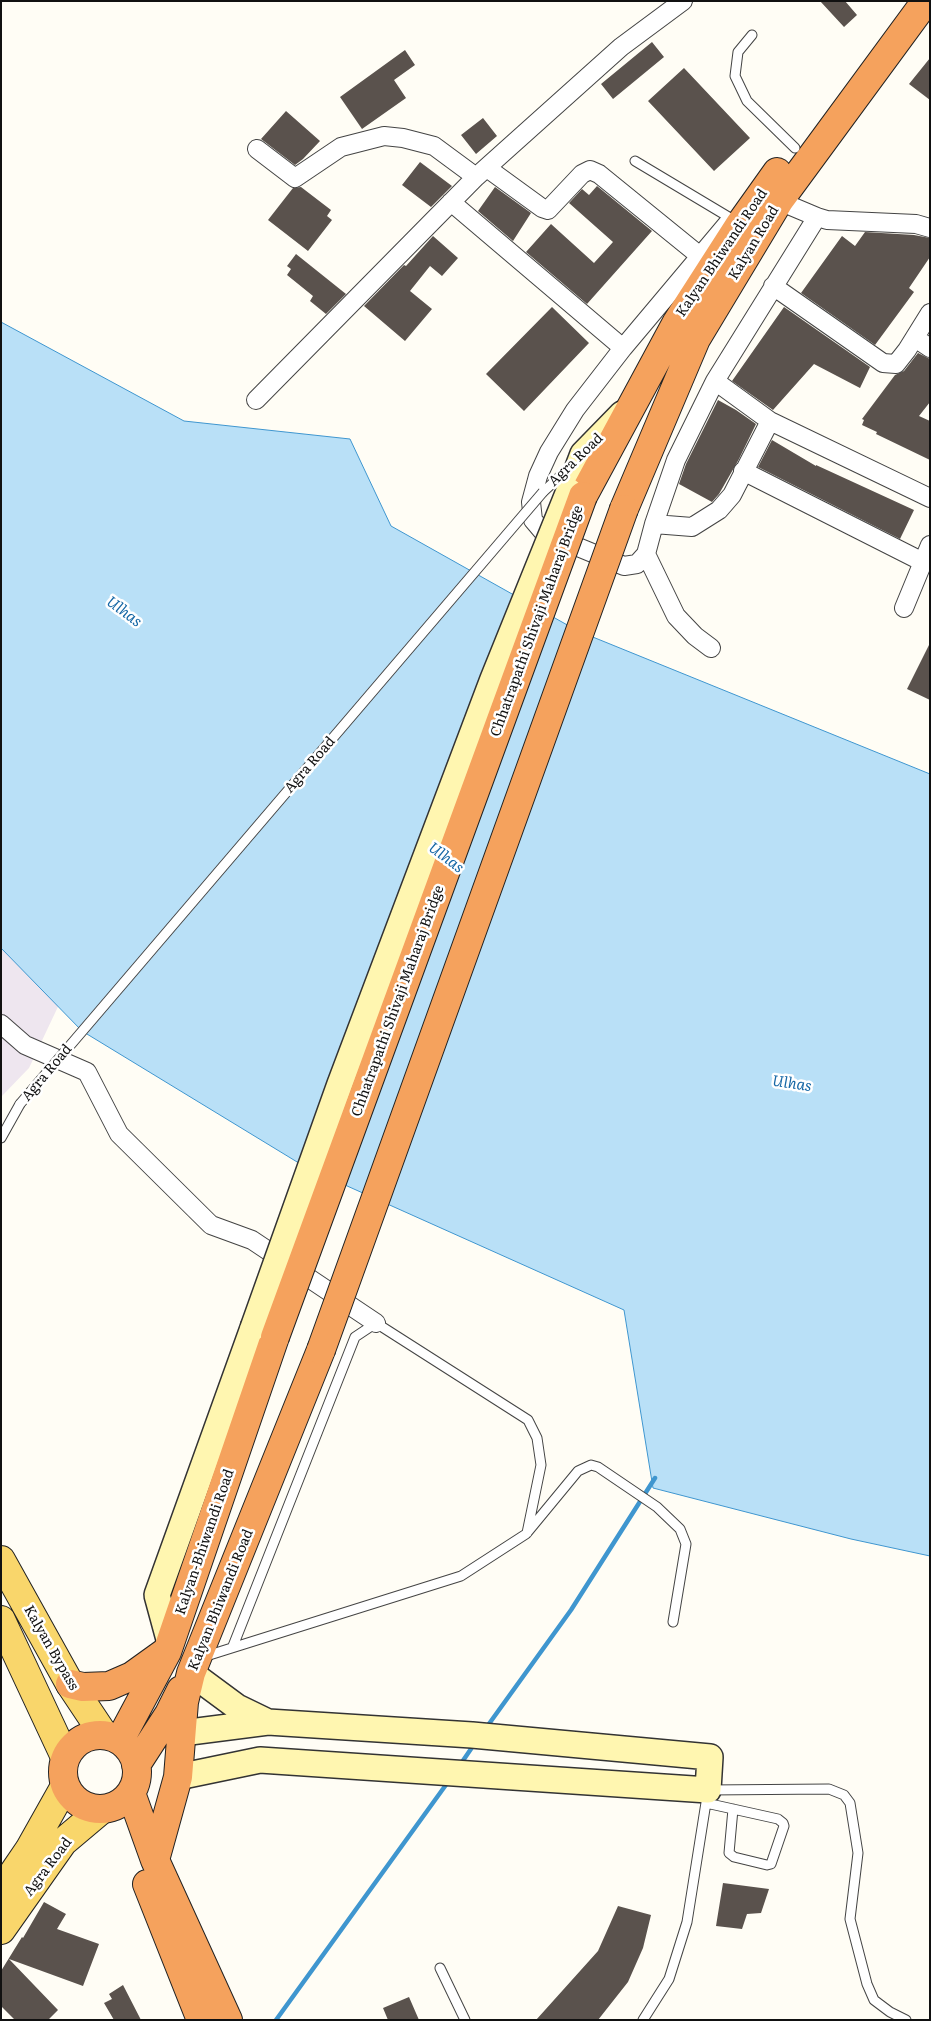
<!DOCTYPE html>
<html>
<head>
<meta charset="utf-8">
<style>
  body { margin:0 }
  #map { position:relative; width:931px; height:2021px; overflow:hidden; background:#fffdf5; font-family:Literata,serif }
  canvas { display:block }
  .frame { position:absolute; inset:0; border:2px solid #111; pointer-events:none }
</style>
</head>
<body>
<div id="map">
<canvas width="931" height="2021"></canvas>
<div class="frame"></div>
</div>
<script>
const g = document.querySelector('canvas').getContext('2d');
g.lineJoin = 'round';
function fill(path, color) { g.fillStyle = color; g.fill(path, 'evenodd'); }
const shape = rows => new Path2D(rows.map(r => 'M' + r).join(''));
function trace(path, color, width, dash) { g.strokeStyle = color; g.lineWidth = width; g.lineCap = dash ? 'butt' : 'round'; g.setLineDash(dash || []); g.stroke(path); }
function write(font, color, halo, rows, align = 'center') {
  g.font = font + ' Literata,serif'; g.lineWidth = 5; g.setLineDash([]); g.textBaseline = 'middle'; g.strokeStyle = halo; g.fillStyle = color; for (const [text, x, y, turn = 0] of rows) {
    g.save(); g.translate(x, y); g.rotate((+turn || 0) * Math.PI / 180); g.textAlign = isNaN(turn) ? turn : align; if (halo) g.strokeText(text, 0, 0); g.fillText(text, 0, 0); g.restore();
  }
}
fill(shape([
  [1,917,64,994,29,1068,1,1097]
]), '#eee6ef');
const water = shape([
  [1,322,184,421,350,439,391,526,578,631,930,774,930,1556,851,1539,653,1488,624,1310,307,1168,82,1031,1,948,1,322]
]);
fill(water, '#b9e0f7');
trace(water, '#3f96cf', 1);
trace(shape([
  [486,1728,571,1610,655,1478],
  [460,1765,475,1743],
  [276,2020,448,1782]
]), '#3f96cf', 4.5);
fill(shape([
  [820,1,845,1,857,15,844,27],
  [652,42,664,57,613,99,601,84],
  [405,50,415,65,394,80,406,98,362,129,340,97],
  [930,58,930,100,909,84],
  [684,68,750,138,714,171,648,101],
  [286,111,320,141,303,159,295,165,261,139],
  [483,118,497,136,476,154,461,135],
  [420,162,452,186,431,207,402,185],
  [597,186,652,231,587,304,526,252,551,224,594,263,613,242,569,203,582,189,589,195],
  [301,187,331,210,327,216,332,220,308,251,268,220,293,188],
  [495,187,531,213,513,241,478,211],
  [865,232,914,235,930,238,930,257,909,288,914,292,875,345,801,293,842,236,855,246],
  [433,236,458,258,442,276,430,266,410,291,432,309,405,341,364,306,404,265,406,266],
  [296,254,346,294,326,314,310,301,313,296,287,275,291,269,287,266],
  [552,307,589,343,524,411,486,374],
  [784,307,870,367,860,388,814,364,773,410,732,381],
  [918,353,930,359,930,402,919,416,930,421,930,460,876,434,877,432,862,425,864,420,862,419,895,375,904,371],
  [718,400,736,410,756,424,739,459,719,494,712,502,679,484,686,464],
  [772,440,816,466,816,465,914,510,900,539,758,467],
  [930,643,930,700,907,689],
  [723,1883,769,1889,761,1913,747,1914,742,1929,716,1926],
  [44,1902,66,1914,57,1929,99,1944,83,1986,9,1959,58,2010,48,2020,15,2020,1,2006,1,1971,22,1937,23,1938],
  [618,1906,651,1915,643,1948,628,1982,598,2020,536,2020,598,1951],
  [123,1985,141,2020,114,2020,104,2003,112,1999,109,1994],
  [409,1997,419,2020,388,2020,383,2008]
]), '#5a524d');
const lane = shape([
  [752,35,738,52,735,76,747,101,795,148],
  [635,161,732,219],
  [543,492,570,467],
  [1,1138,20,1104],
  [233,1646,355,1337,376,1323,528,1420,537,1438,541,1465,527,1533],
  [203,1657,461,1576,526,1534,578,1471,591,1465,598,1467,657,1507,680,1529,686,1544,673,1622],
  [706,1803,778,1819,783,1823,784,1826,771,1864,767,1865,734,1857,729,1853,733,1809],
  [440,1968,465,2020],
  [643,2020,669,1979,687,1922,708,1790,829,1789,844,1795,850,1803,858,1853,850,1919,867,1984,874,2000,890,2012,906,2020]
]);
const street = shape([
  [257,149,295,178,341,147,384,136,403,138,434,146,476,177],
  [487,168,542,208,548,210,582,174,590,170,599,174,700,256],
  [779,201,817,217,827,220,916,224,930,228],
  [451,202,623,348],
  [773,286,883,363,896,364,907,350,930,313],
  [915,338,930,348],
  [715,381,770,421,930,498],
  [256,400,476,177,621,47,683,1],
  [743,471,923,562],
  [654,524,692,527,719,510,732,495,770,421],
  [646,554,637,564,624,566,544,533,533,520,531,502,538,476,549,452,575,410,623,348,728,223],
  [904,608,930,545],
  [711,648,695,636,676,616,646,554,654,524,676,460,715,381,817,217],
  [1,1024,25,1045,87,1072,119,1134,211,1225,252,1240,376,1323]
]);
const secondary = shape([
  [569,491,583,454,622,414],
  [170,1643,157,1595,253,1328],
  [191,1673,237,1707,268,1722],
  [178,1777,260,1760,708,1790,710,1757,472,1735,268,1722,182,1733]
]);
const primary = shape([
  [1,1560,70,1684,104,1735],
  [1,1620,65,1757],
  [1,1891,29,1850,65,1786],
  [1,1930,63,1842,101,1810]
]);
const highway = shape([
  [583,496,677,322,740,224,777,172],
  [624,509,696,339,779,201,926,1],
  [70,1684,83,1687,109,1686,132,1676,164,1653],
  '63 1772a37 37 0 1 1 74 0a37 37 0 1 1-74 0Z',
  [120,1740,167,1652,275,1337],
  [136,1765,169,1714,181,1690],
  [131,1793,155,1860,228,2020],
  [155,1860,178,1777,184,1702,191,1673,321,1350],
  [147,1884,201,2020]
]);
trace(lane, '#444', 11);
trace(street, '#444', 20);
trace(secondary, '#333', 28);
trace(primary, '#222', 30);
trace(highway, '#222', 30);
trace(lane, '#fff', 9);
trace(street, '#fff', 18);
trace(secondary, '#fff6b0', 25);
trace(primary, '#f9d66b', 28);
trace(highway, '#f5a25d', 28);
const laneBridge = shape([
  [20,1104,543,492]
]);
const secondaryBridge = shape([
  [253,1328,340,1084,493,679,569,491]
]);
const highwayBridge = shape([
  [275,1337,583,496],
  [321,1350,624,509]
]);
trace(laneBridge, '#444', 11, []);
trace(secondaryBridge, '#333', 28, []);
trace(highwayBridge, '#222', 30, []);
trace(laneBridge, '#fff', 9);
trace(secondaryBridge, '#fff6b0', 25);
trace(highwayBridge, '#f5a25d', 28);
write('14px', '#111', '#fff', [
  ["Kalyan Road",754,243,-59],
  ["Kalyan Bhiwandi Road",722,253,-56],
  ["Agra Road",576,460,-44],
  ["Chhatrapathi Shivaji Maharaj Bridge",537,621,-70],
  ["Agra Road",310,765,-49],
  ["Chhatrapathi Shivaji Maharaj Bridge",398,1001,-70],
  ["Agra Road",47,1073,-50],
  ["Kalyan-Bhiwandi Road",205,1542,-71],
  ["Kalyan Bhiwandi Road",221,1600,-68],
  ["Kalyan Bypass",51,1648,60],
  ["Agra Road",48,1867,-53]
]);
write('italic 15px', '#1768a6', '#fff', [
  ["Ulhas",124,612,37],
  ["Ulhas",446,858,37],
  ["Ulhas",792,1084,8]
]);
</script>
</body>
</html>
